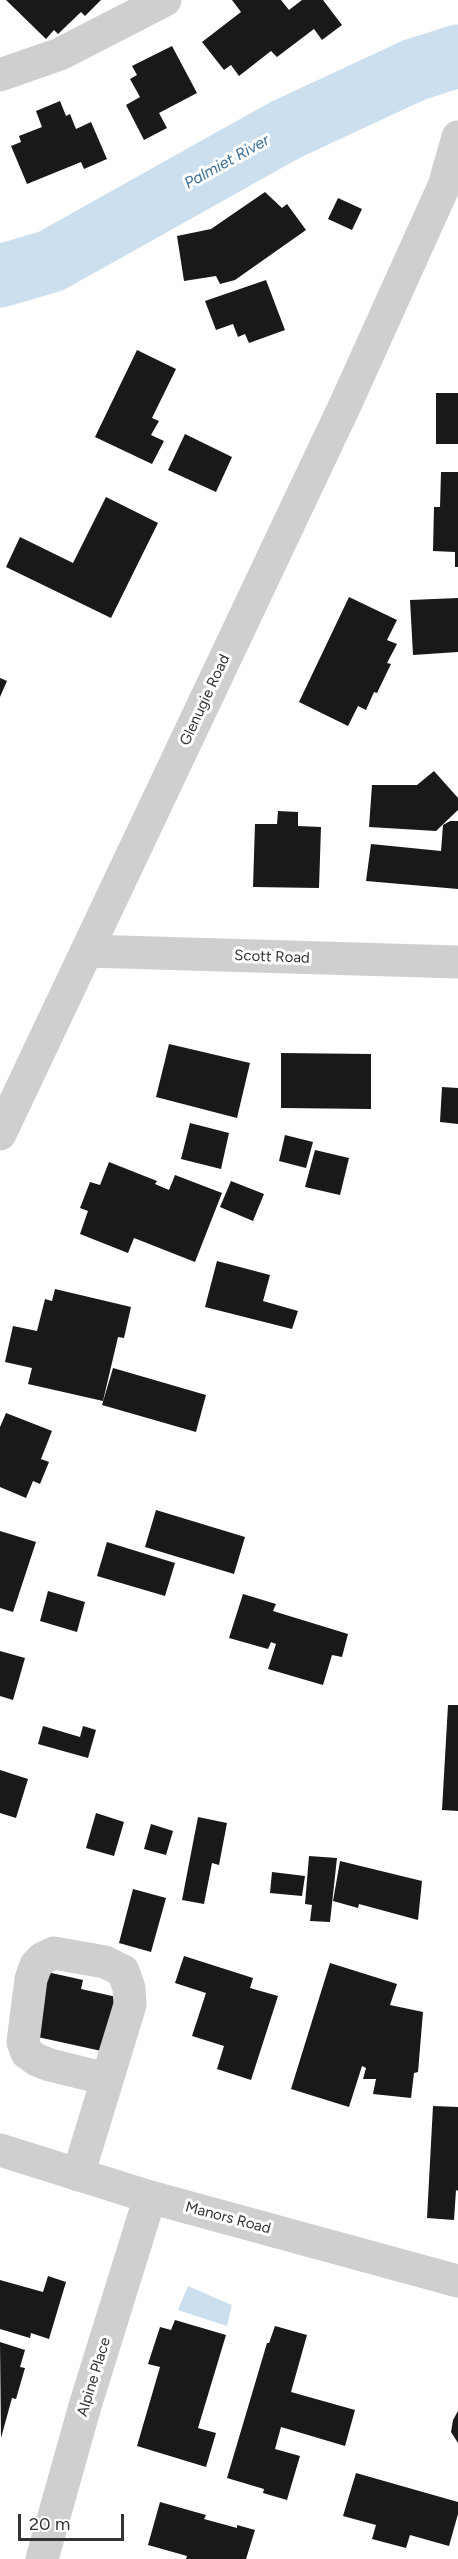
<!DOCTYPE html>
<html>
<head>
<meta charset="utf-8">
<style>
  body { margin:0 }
  #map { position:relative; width:458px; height:2559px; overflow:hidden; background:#fff; font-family:Figtree,sans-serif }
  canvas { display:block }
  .scale { position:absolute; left:18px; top:2514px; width:106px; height:27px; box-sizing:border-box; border:3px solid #323232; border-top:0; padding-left:8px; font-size:18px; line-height:21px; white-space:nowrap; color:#323232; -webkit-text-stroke:4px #fff; paint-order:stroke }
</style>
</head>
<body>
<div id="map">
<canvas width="458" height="2559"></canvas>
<div class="scale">20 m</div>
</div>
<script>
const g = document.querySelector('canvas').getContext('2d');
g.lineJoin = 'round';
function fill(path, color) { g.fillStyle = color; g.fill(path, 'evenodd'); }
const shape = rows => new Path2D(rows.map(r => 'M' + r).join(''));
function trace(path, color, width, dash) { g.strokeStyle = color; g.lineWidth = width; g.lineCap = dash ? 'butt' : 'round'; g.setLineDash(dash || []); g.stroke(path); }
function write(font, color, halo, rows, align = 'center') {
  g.font = font + ' Figtree,sans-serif'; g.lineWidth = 6; g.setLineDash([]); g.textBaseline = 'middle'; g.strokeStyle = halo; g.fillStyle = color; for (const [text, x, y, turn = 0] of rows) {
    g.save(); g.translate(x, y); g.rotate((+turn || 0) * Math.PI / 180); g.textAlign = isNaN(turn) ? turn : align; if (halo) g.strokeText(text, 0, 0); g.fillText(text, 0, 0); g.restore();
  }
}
fill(shape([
  [188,2286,232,2305,227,2326,178,2310]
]), '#ccdfef');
trace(shape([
  [0,276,51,261,285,130,414,70,458,56]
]), '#ccdfef', 63);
fill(shape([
  [6,0,101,0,85,16,81,12,58,34,54,30,46,39],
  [232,0,281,0,289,10,302,0,323,0,342,25,322,40,314,29,277,57,271,51,239,76,231,65,224,70,202,42,241,12],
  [172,46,197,93,159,113,167,128,144,140,126,105,140,97,130,79,137,75,132,66],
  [60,101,66,116,70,114,76,129,91,122,107,159,84,169,81,162,27,184,11,146,21,142,19,136,42,127,36,111],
  [265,192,282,208,287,204,306,230,235,280,220,284,216,276,184,281,177,236,211,229],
  [338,198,362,209,352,230,328,219],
  [266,280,285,330,249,343,245,334,238,337,233,324,216,330,205,301],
  [137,350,176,369,152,418,159,421,151,435,164,441,152,464,95,437],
  [436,393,458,393,458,444,436,444],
  [185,434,232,457,216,492,168,470],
  [441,472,458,472,458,567,455,567,455,552,433,551,434,507,440,507],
  [106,497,158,523,111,618,6,567,20,537,73,563],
  [349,597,397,620,387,640,397,644,387,663,391,664,377,693,374,692,366,710,358,706,348,726,299,702],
  [458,598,458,652,413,655,410,600],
  [0,678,7,681,0,697],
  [434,771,458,798,458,810,436,831,369,827,372,785,417,785],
  [278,811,298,812,298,826,321,827,319,888,253,887,255,824,277,824],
  [450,821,458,821,458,889,366,881,371,844,441,851,443,825],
  [169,1044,250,1063,237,1118,156,1097],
  [281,1053,371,1054,371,1109,281,1108],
  [442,1087,458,1088,458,1124,440,1122],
  [190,1123,229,1133,221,1169,181,1159],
  [285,1135,313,1142,306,1168,279,1161],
  [315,1150,349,1158,340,1195,305,1187],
  [109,1162,157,1181,155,1184,169,1190,175,1175,222,1193,195,1262,134,1238,128,1253,80,1234,88,1211,80,1208,90,1182,100,1185],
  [231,1181,264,1194,253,1221,220,1207],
  [217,1261,270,1275,263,1301,298,1311,292,1329,205,1307],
  [55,1289,131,1307,124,1338,118,1337,103,1401,28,1384,32,1368,5,1362,13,1326,37,1331,45,1299,52,1301],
  [113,1368,206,1395,196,1432,102,1405],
  [6,1413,52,1431,41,1459,49,1462,40,1484,33,1481,26,1498,0,1487,0,1427],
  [156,1510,245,1537,234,1574,145,1547],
  [0,1531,36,1542,13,1612,0,1608],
  [107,1542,175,1563,165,1596,97,1576],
  [48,1591,85,1602,77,1632,40,1621],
  [243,1594,276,1604,273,1611,348,1634,342,1657,332,1655,323,1685,268,1669,276,1644,271,1642,268,1649,229,1638],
  [0,1651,25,1658,13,1700,0,1696],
  [448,1705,458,1705,458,1811,442,1810],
  [43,1726,80,1737,83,1726,96,1730,88,1758,38,1744],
  [0,1770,28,1779,16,1818,0,1813],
  [96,1813,124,1822,114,1856,86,1848],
  [198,1817,227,1823,219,1865,212,1863,204,1904,182,1900],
  [151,1824,173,1831,166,1855,144,1849],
  [309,1856,337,1858,330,1922,310,1921,312,1905,305,1904],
  [340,1861,422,1881,418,1920,359,1904,358,1908,333,1901],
  [272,1872,305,1876,302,1896,270,1893],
  [133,1889,166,1898,151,1952,119,1943],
  [184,1956,253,1978,250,1988,278,1996,251,2080,217,2069,224,2046,192,2036,206,1993,175,1983],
  [330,1963,397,1984,390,2005,423,2012,418,2072,414,2073,411,2098,373,2094,376,2079,363,2079,366,2068,362,2066,349,2107,291,2089],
  [47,1972,83,1980,81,1989,121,1998,106,2052,33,2036],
  [433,2106,458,2107,458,2191,456,2190,454,2220,427,2218],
  [48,2276,66,2282,49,2339,31,2333,30,2338,0,2329,0,2280,43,2292],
  [175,2320,226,2335,198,2428,216,2433,206,2467,137,2446,160,2367,148,2364,160,2327,171,2330],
  [275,2326,307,2335,291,2392,355,2410,345,2446,281,2427,275,2449,300,2456,287,2500,263,2493,264,2489,227,2478,267,2343,269,2343],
  [0,2342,25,2350,20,2367,25,2368,16,2399,12,2398,1,2438],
  [458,2411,458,2443,451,2432,453,2420],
  [356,2473,458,2502,458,2514,449,2546,410,2535,406,2548,372,2539,376,2525,343,2516],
  [160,2502,206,2515,204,2519,237,2528,237,2525,255,2530,246,2559,186,2559,187,2556,148,2545]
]), '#191919');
trace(shape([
  [0,75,60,54,165,0],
  [87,951,458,962],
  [0,1134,346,403,444,186,458,137],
  [0,2150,150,2197,458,2281],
  [78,2175,130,2005,129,1988,123,1971,105,1962,54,1953,43,1958,36,1965,31,1979,23,2042,27,2053,37,2060,50,2065,107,2079],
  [42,2559,85,2406,150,2197]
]), '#cfcfcf', 33);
write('15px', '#323232', '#fff', [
  ["Glenugie Road",205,700,-65],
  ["Scott Road",272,957,2],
  ["Manors Road",228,2218,15],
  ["Alpine Place",94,2377,-73]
]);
write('italic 16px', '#3b6f99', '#fff', [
  ["Palmiet River",227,162,-29]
]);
</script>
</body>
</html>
